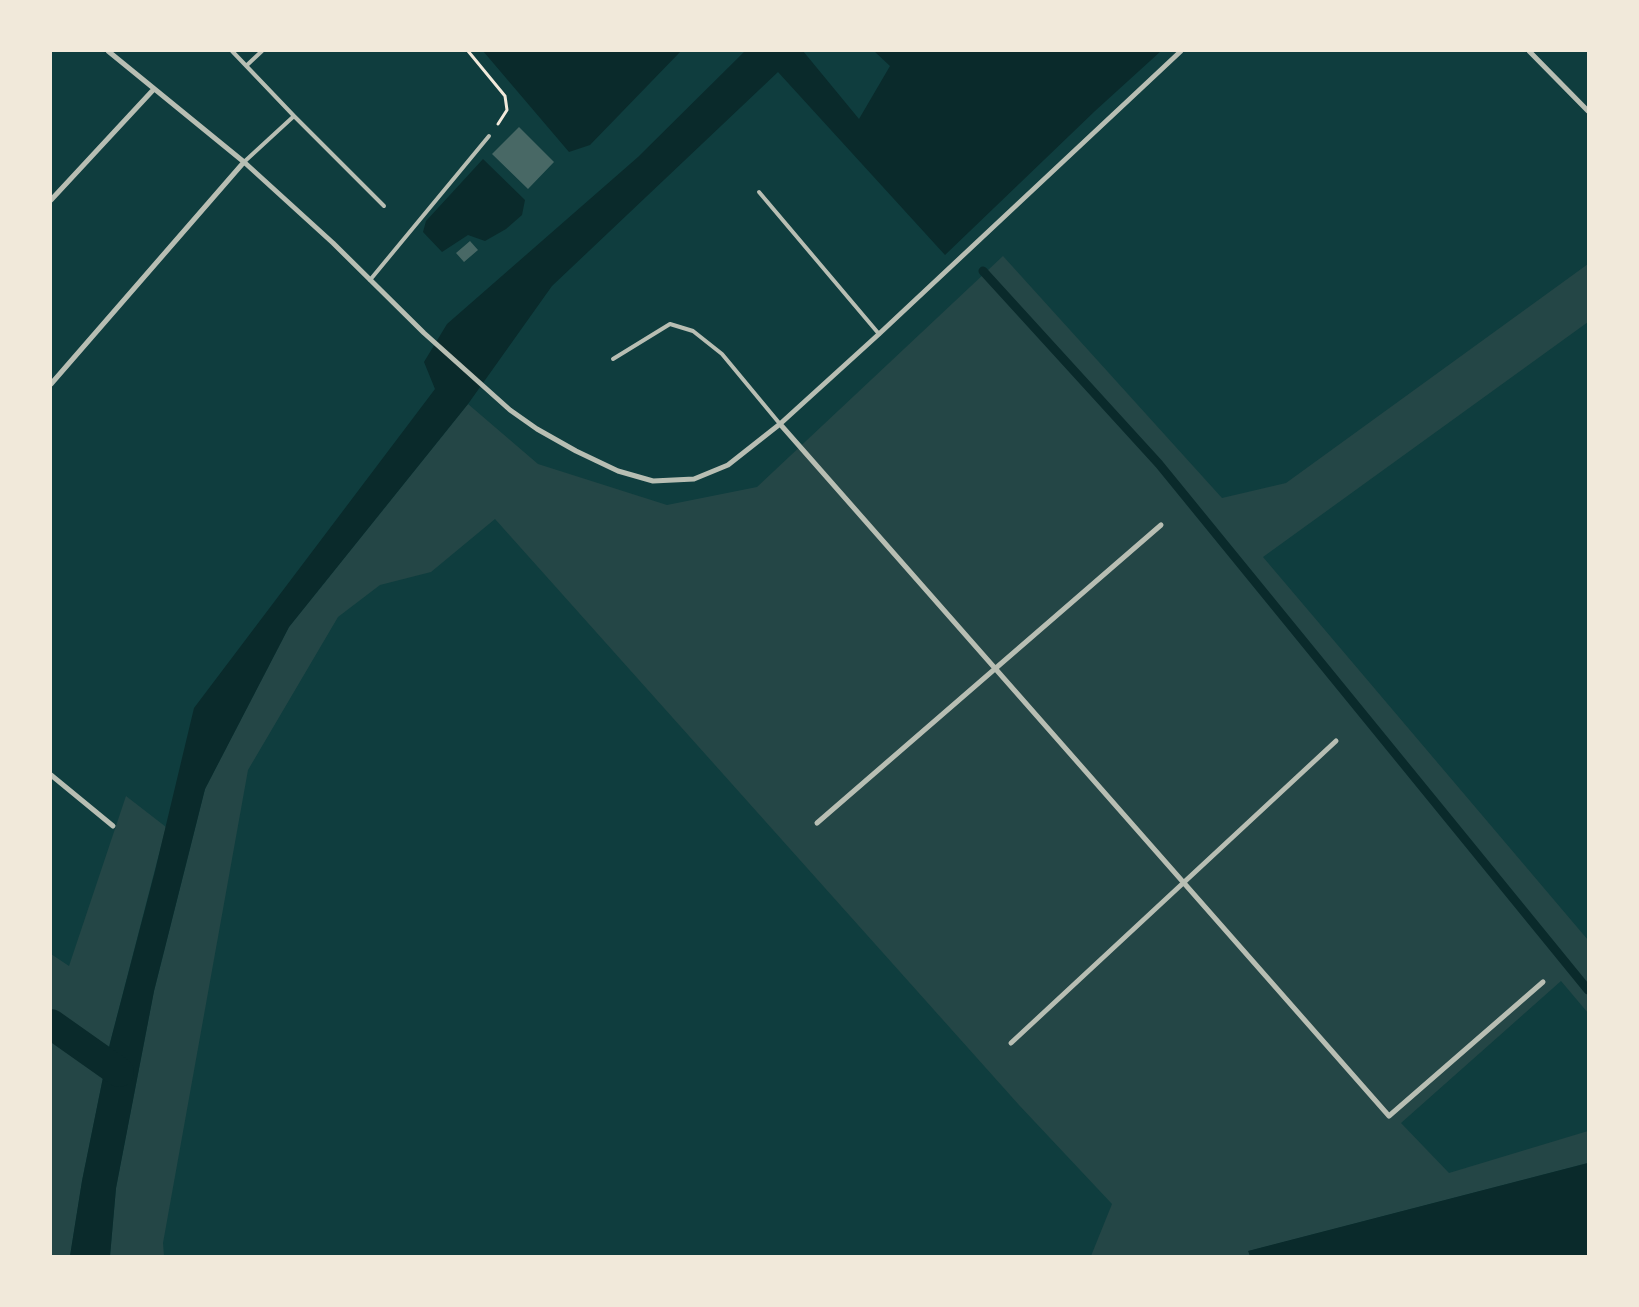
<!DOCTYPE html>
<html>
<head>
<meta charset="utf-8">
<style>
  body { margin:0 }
  #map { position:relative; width:1639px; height:1307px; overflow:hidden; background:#0f3d3e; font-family:Figtree,sans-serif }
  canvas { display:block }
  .frame { position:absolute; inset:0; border:52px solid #f1e9da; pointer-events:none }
</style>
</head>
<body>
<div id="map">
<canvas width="1639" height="1307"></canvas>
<div class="frame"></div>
</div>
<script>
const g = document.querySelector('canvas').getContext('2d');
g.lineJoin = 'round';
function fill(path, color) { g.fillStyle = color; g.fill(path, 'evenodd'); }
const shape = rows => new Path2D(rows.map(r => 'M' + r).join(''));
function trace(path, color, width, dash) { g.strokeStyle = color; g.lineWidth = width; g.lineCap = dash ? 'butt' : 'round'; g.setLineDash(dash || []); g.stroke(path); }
fill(shape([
  [1003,256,1222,498,1286,483,1588,264,1588,322,1263,557,1588,940,1588,1013,1561,981,1401,1123,1449,1173,1588,1131,1588,1163,1249,1251,1250,1256,1091,1256,1112,1204,1019,1105,495,519,431,572,380,585,338,617,248,770,163,1243,164,1256,110,1256,116,1188,154,991,205,789,289,627,468,404,538,464,667,505,757,487],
  [126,796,166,827,110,1043,82,1181,70,1256,51,1256,51,954,69,966]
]), '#244646');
fill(shape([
  [483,51,681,51,590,145,569,152],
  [745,51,803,51,859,119,890,66,874,51,1161,51,1095,111,945,255,778,72,552,286,468,404,289,627,205,789,154,991,116,1188,110,1256,70,1256,82,1181,110,1043,155,871,194,708,435,389,424,362,447,324,638,157],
  [483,159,525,200,522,215,506,229,485,241,468,235,442,252,423,232,426,221],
  [1588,1163,1588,1256,1250,1256,1248,1251]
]), '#0a2a2b');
trace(shape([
  [983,271,1159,464,1588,990]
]), '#0a2a2b', 9);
trace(shape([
  [51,1024,119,1072]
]), '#0a2a2b', 30);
fill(shape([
  [519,127,554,162,528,189,492,154],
  [470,241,478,250,464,262,456,253]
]), '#486865');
trace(shape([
  [468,51,505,96,507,110,498,124]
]), '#f1e9da', 3);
trace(shape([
  [232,51,294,116,244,162],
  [246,66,262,51],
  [294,116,384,206],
  [759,192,879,334],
  [370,280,489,136],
  [613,359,670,324,693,331,722,354,780,424]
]), '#b8beb3', 4);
trace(shape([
  [108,51,244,162,333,243,424,333,510,410,537,429,576,451,618,471,653,481,694,479,728,465,780,424,879,334,1181,51],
  [1529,51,1588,111],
  [51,200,154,89],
  [51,384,244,162],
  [780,424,1389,1116,1543,982],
  [51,775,113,826],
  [817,823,1161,525],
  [1011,1043,1336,741]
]), '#b8beb3', 5);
</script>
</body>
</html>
